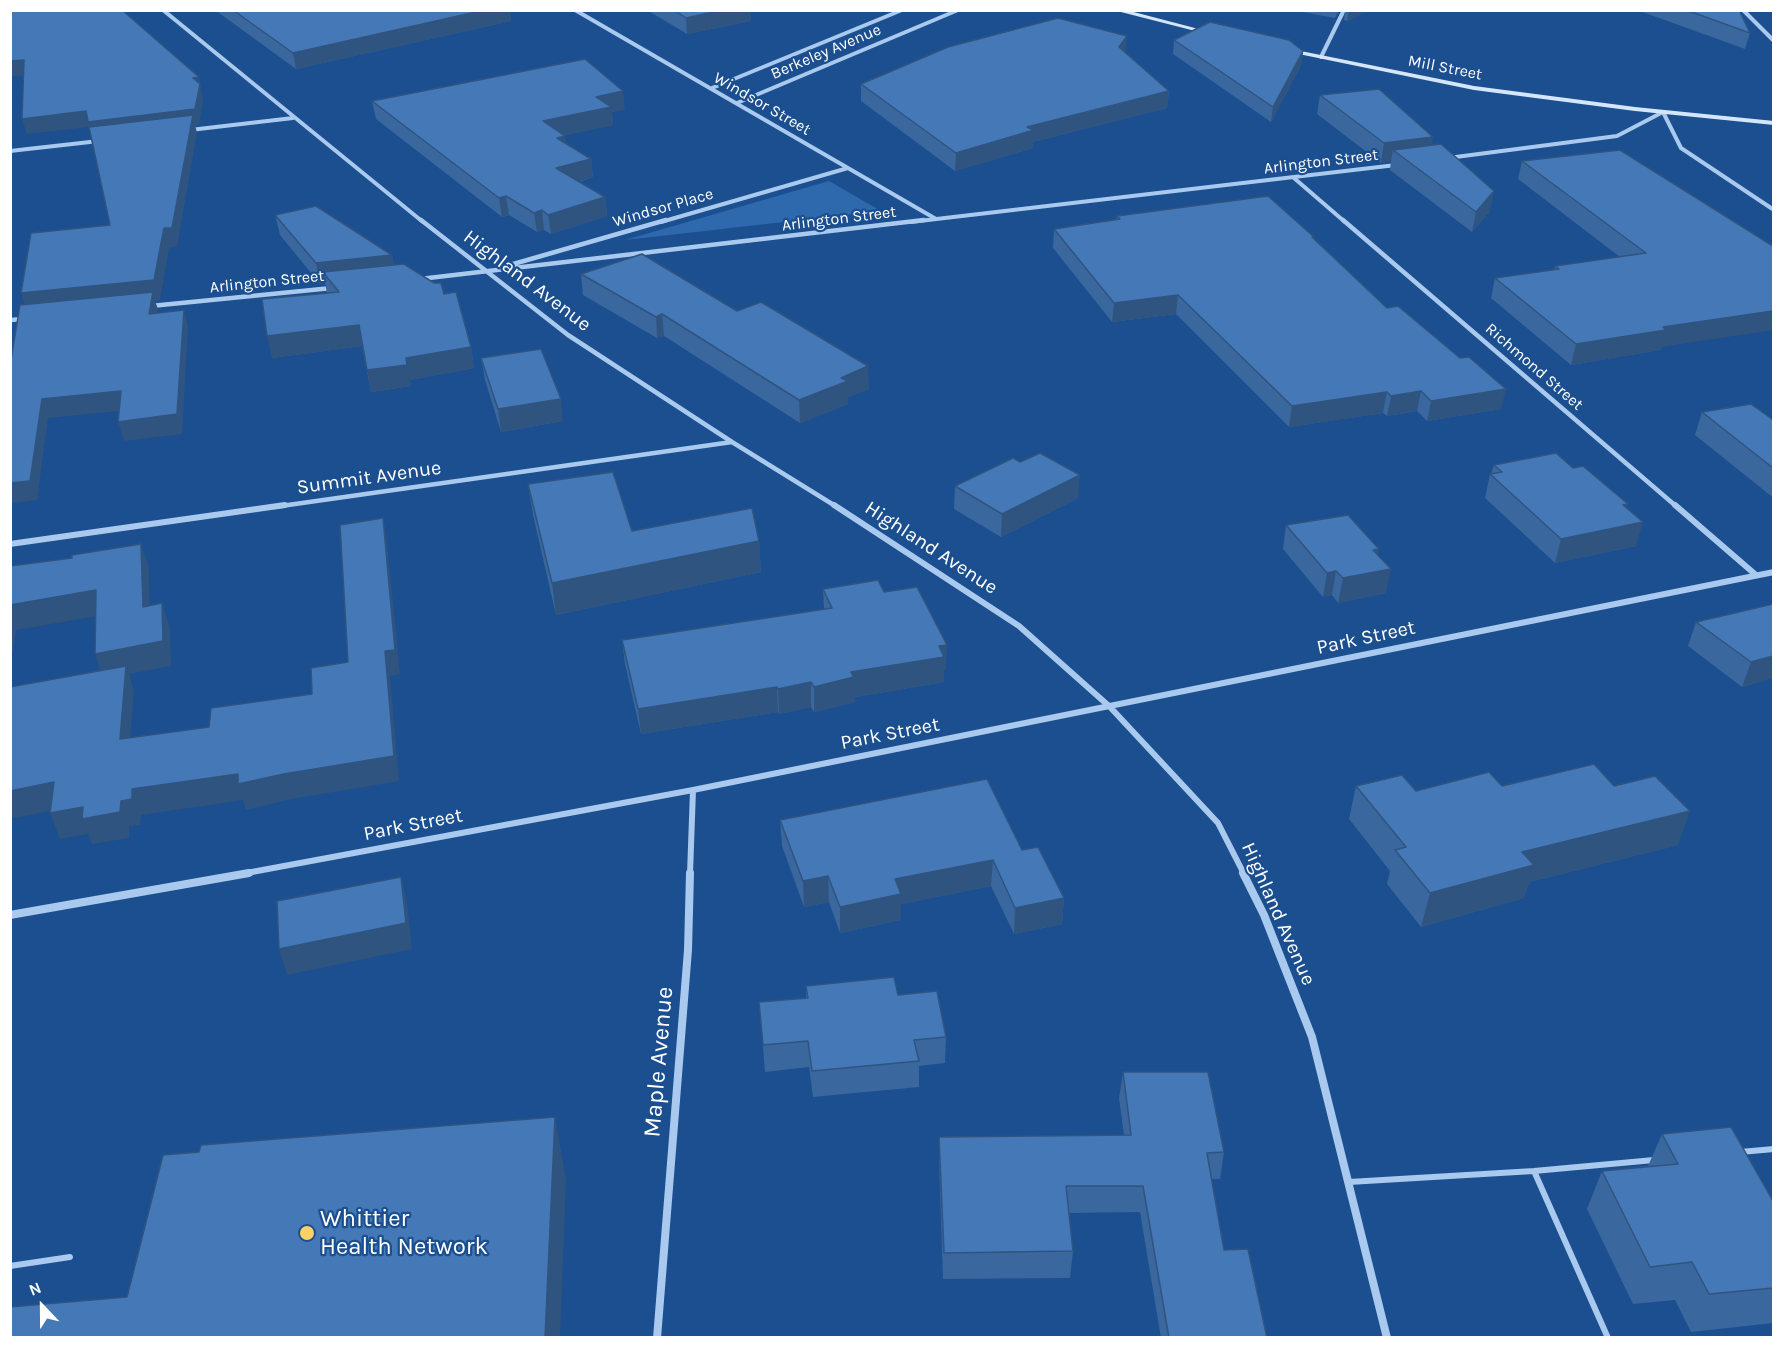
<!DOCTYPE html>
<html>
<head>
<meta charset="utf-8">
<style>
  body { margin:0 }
  #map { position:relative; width:1784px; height:1348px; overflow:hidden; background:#1b4f8f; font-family:Karla,sans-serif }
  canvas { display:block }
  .frame { position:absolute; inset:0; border:12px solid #fff; pointer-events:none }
  .north { position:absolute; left:12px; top:1276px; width:60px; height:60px; -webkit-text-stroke:4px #1b4f8f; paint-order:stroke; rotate:338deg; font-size:16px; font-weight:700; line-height:24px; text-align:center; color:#fff }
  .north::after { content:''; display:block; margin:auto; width:21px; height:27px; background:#fff; clip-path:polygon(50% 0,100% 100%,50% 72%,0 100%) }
</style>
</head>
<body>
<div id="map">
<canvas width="1784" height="1348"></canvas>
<div class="frame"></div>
<div class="north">N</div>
</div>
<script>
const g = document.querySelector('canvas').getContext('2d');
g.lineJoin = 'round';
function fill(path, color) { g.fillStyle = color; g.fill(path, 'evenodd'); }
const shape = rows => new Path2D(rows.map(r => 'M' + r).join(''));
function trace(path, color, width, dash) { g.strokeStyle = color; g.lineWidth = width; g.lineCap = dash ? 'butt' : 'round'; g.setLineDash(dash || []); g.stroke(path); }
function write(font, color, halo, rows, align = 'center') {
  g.font = font + ' Karla,sans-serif'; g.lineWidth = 4.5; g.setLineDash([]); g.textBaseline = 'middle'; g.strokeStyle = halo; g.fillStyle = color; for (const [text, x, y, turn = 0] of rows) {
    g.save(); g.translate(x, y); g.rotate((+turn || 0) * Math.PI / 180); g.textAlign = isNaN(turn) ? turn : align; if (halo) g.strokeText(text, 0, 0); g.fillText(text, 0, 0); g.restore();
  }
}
fill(shape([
  [829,181,881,211,625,240]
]), '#2e69ad');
trace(shape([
  [1740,1152,1774,1149],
  [1534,1171,1608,1338],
  [1349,1182,1534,1171,1654,1160],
  [10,1266,70,1257]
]), '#a9c9ee', 6);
trace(shape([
  [163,10,423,222],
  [575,10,936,219],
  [1743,10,1774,41],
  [1321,57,1344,10],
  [712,88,902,10],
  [737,103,958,10],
  [190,130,293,118],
  [10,151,99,141],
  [1448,158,1617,136,1663,112,1681,148,1774,210],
  [1294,178,1345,222],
  [661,222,848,168],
  [911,222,1396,165]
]), '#a9c9ee', 4);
trace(shape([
  [421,220,568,335,732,442,837,507],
  [1343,220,1677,507],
  [503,267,666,220],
  [420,279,924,220],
  [151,306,332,288],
  [10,320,25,319],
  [274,507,732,442]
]), '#a9c9ee', 4.5);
trace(shape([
  [834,505,1019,626,1110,707,1218,823,1244,874],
  [1675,505,1756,575],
  [10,544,285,505],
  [241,874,693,790,1774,572],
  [690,874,693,790]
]), '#a9c9ee', 6);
trace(shape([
  [1243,873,1264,915,1312,1037,1387,1338],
  [10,915,249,873],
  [657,1338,688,950,690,873]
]), '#a9c9ee', 8);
fill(shape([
  [1113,10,1126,10,1214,33,1211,35,1113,10],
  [1286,48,1474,86,1635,107,1774,121,1774,125,1635,111,1474,90,1284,51,1284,49,1286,48]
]), '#d6e6fa');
fill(shape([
  [215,10,510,10,511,21,296,69],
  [647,10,750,10,751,21,687,34],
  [1292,10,1339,10,1335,18],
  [1345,10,1369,10,1347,21,1344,20],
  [1637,10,1739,10,1750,33,1745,49],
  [1174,40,1303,51,1301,65,1271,122,1173,54],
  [1126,52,1125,53,1169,91,1167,108,1033,142,1033,148,955,171,861,101,861,84],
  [1320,95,1432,145,1490,211,1472,232,1390,170,1391,161,1381,163,1317,114],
  [372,101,625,109,612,112,613,125,564,135,566,144,591,159,593,177,579,182,605,197,607,216,551,234,544,230,537,232,509,215,502,217,376,119],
  [1522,161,1773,246,1661,347,1660,350,1571,365,1491,298,1495,278,1554,270,1555,266,1620,257,1518,179],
  [275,215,392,255,394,265,444,294,471,347,474,368,410,380,411,386,371,392,362,346,272,358,327,293,325,283,320,284,280,235],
  [1117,216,1314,237,1314,239,1387,308,1501,409,1427,421,1417,411,1387,416,1383,413,1289,427,1176,314,1112,322,1053,248,1054,229,1116,220],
  [581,274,869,389,848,397,848,404,800,423,664,336,657,338,583,295],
  [481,358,563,421,501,432,485,380],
  [1702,412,1773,419,1773,495,1771,496,1695,435],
  [1494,465,1573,468,1627,508,1636,546,1555,563,1485,498,1490,474,1491,474],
  [528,484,632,531,759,541,761,572,556,615,533,515],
  [955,486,1078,498,1001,537,954,509],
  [1286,525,1378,555,1386,593,1338,603,1332,595,1323,597,1283,549],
  [823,589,884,592,946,669,944,670,944,682,855,697,855,702,814,712,811,707,779,714,778,712,641,734,625,664,622,640,824,609],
  [1773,604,1773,678,1742,687,1688,646,1696,622],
  [1356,786,1416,791,1502,786,1614,786,1678,845,1529,882,1524,898,1421,927,1387,884,1390,871,1349,819],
  [780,820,1022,850,1064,898,1062,924,1014,934,991,886,901,904,901,920,840,933,829,902,804,907,782,846],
  [806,986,898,995,946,1037,945,1063,919,1066,919,1087,813,1097,809,1067,765,1072,759,1002,806,998],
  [1123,1072,1224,1152,1220,1179,1211,1179,1224,1250,1267,1338,1161,1338,1140,1212,1069,1213,1073,1251,1070,1278,943,1279,939,1164,939,1137,1124,1135,1119,1098],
  [1662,1134,1773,1201,1773,1323,1691,1332,1675,1300,1633,1304,1587,1209,1602,1171,1648,1166]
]), '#3a679d');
fill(shape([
  [485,10,510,10,511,21,296,69,293,53],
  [722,10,750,10,751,21,687,34,686,18],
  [1349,10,1369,10,1347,21],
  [1127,36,1126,52,1117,63,1119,47],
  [1303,51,1301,65,1271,122,1273,107],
  [24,60,28,75,10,77,10,61],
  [199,77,203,100,199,125,195,125,197,133,177,247,169,248,160,300,155,301,158,309,154,333,28,314,21,293,154,280,89,127,27,134,22,119],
  [623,91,625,109,612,112,613,125,546,140,543,121,596,97],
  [1169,91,1167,108,1033,142,1033,148,955,171,956,153,1027,127],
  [565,136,567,154,557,138],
  [1433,137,1430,156,1393,150,1391,161,1381,163,1384,143],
  [591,159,593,177,559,187,556,168],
  [1494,191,1490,211,1472,232,1476,212],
  [506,196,509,215,502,217,499,198],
  [605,197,607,216,551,234,548,215],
  [542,210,544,230,537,232,534,213],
  [392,255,396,276,323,272,325,283,320,284,316,263],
  [1178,295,1176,314,1112,322,1114,303],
  [184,310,188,328,182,434,124,441,118,422],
  [1773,311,1773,330,1661,347,1660,350,1571,365,1576,344,1663,327],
  [662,314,664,336,657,338,656,317],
  [359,325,363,346,272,358,267,336],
  [471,347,474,368,410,380,411,386,371,392,367,370,406,358],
  [868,366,869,389,848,397,848,404,800,423,799,400,841,378],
  [1506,389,1501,409,1427,421,1431,401],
  [121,391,127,410,48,418,37,500,10,504,10,483,42,399],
  [1421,391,1417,411,1387,416,1391,396],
  [1387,392,1383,413,1289,427,1292,406],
  [561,399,563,421,501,432,498,409],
  [1080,475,1078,498,1001,537,1002,514],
  [1628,504,1621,527,1643,522,1636,546,1555,563,1561,539,1623,505],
  [383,518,387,542,400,674,390,676,399,781,291,799,246,810,243,800,141,815,140,825,129,826,129,838,92,844,88,834,60,839,50,813,121,801,132,789,238,774,385,651],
  [759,541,761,572,556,615,552,583],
  [141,544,149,568,150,631,143,607],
  [1379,549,1375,572,1391,569,1386,593,1338,603,1343,578,1373,550],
  [1336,571,1332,595,1323,597,1327,573],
  [96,590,104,615,16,630,13,651,10,651,10,605],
  [162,603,170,628,171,666,129,674,134,691,128,764,120,739,103,678,95,654],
  [947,645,946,669,944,670,944,682,855,697,855,702,814,712,814,687,851,672,939,646],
  [1773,656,1773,678,1742,687,1751,662],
  [811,682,811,707,779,714,778,689],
  [777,687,778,712,641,734,638,709],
  [54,782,64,808,10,819,10,791],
  [1690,811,1678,845,1529,882,1524,898,1421,927,1430,893,1522,852],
  [993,860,991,886,901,904,901,920,840,933,840,907,895,879],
  [828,876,829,902,804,907,803,881],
  [401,877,407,903,412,949,287,975,279,949],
  [1064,898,1062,924,1014,934,1015,908],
  [555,1117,566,1180,560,1338,545,1338]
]), '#305480');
const building = shape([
  [10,10,122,10,199,77,193,78,200,84,195,109,88,122,86,111,22,119,24,60,10,61,10,10],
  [233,10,485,10,293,53,233,10],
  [674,10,722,10,686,18,674,10],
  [1686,10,1739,10,1750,33,1686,10],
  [1058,18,1127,36,1119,47,1169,91,1027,127,1034,130,956,153,861,84,948,47,1058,18],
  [1210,22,1289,40,1303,51,1273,107,1174,40,1210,22],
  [585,59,623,91,596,97,611,107,543,121,565,136,557,138,591,159,556,168,605,197,548,215,542,210,534,213,506,196,499,198,372,101,585,59],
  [1379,89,1433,137,1384,143,1320,95,1379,89],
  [193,115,172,228,164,228,154,280,21,293,31,233,110,225,89,127,193,115],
  [1441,144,1494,191,1476,212,1393,150,1441,144],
  [1620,150,1773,246,1773,311,1663,327,1666,330,1576,344,1495,278,1559,269,1555,266,1646,253,1522,161,1620,150],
  [1268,196,1314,237,1312,237,1387,308,1398,306,1460,358,1469,357,1506,389,1431,401,1421,391,1391,396,1387,392,1292,406,1178,295,1114,303,1054,229,1120,219,1117,216,1268,196],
  [316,206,392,255,316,263,275,215,316,206],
  [642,254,737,311,761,302,868,366,841,378,848,381,799,400,662,314,656,317,581,274,642,254],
  [404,264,434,283,441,283,444,294,456,292,471,347,406,358,407,365,367,370,359,325,267,336,262,299,339,292,323,272,404,264],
  [153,292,149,314,184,310,177,414,118,422,121,391,42,399,30,481,10,483,10,366,20,305,153,292],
  [541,349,561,399,498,409,481,358,541,349],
  [1751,404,1772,419,1773,419,1773,468,1702,412,1751,404],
  [1040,453,1080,475,1002,514,955,486,1013,458,1020,462,1040,453],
  [1556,453,1573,468,1583,466,1628,504,1623,505,1643,522,1561,539,1490,474,1502,472,1494,465,1556,453],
  [613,472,632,531,752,508,759,541,552,583,528,484,613,472],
  [1348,515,1379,549,1373,550,1391,569,1343,578,1336,571,1327,573,1286,525,1348,515],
  [383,518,395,650,385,651,394,756,284,774,238,784,238,774,132,789,132,799,121,801,120,812,82,819,83,807,50,813,54,782,10,791,10,687,126,666,120,739,209,727,211,708,312,694,311,668,348,662,340,525,383,518],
  [141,544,143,607,162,603,163,641,95,654,96,590,10,605,10,566,72,558,72,555,141,544],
  [878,580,884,592,917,587,947,645,939,646,944,657,851,672,854,677,814,687,811,682,778,689,777,687,638,709,622,640,832,608,823,589,878,580],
  [1773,604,1773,656,1751,662,1696,622,1773,604],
  [1594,764,1614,786,1655,776,1690,811,1522,852,1534,865,1430,893,1395,850,1406,847,1356,786,1402,775,1416,791,1489,772,1502,786,1594,764],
  [987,779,1022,850,1038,847,1064,898,1015,908,993,860,895,879,901,894,840,907,828,876,803,881,780,820,987,779],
  [401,877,406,923,279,949,277,901,401,877],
  [894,977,898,995,937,991,946,1037,914,1040,919,1061,812,1071,808,1041,763,1045,759,1002,808,998,806,986,894,977],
  [1123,1072,1208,1072,1224,1152,1207,1153,1224,1250,1248,1249,1267,1338,1169,1338,1143,1186,1066,1186,1073,1251,944,1253,939,1137,1131,1135,1123,1072],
  [555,1117,545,1338,10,1338,10,1307,127,1297,163,1155,199,1152,201,1145,555,1117],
  [1731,1127,1773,1201,1773,1288,1709,1294,1692,1262,1650,1267,1602,1171,1678,1164,1662,1134,1731,1127]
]);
fill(building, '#4478b7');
trace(building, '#305480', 1.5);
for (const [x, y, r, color] of [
  [307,1233,8,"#ffd166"]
]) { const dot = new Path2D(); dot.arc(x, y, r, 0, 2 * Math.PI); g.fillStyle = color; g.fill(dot); trace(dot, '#1b4f8f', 2); }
write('16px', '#fff', '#1b4f8f', [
  ["Berkeley Avenue",826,52,-23],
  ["Mill Street",1445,68,11],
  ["Windsor Street",762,104,30],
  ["Arlington Street",1321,162,-7],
  ["Windsor Place",663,208,-16],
  ["Arlington Street",839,219,-7],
  ["Arlington Street",267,282,-6],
  ["Richmond Street",1534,367,41]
]);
write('20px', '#fff', '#1b4f8f', [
  ["Highland Avenue",527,281,37],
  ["Summit Avenue",369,478,-8],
  ["Highland Avenue",931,548,33],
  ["Park Street",1366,638,-12],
  ["Park Street",890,734,-11],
  ["Park Street",413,825,-11],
  ["Highland Avenue",1278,914,66]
]);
write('24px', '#fff', '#1b4f8f', [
  ["Maple Avenue",659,1062,-85]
]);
write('24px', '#fff', '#1b4f8f', [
  ["Whittier",320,1219],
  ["Health Network",320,1247]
], 'left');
</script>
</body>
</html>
